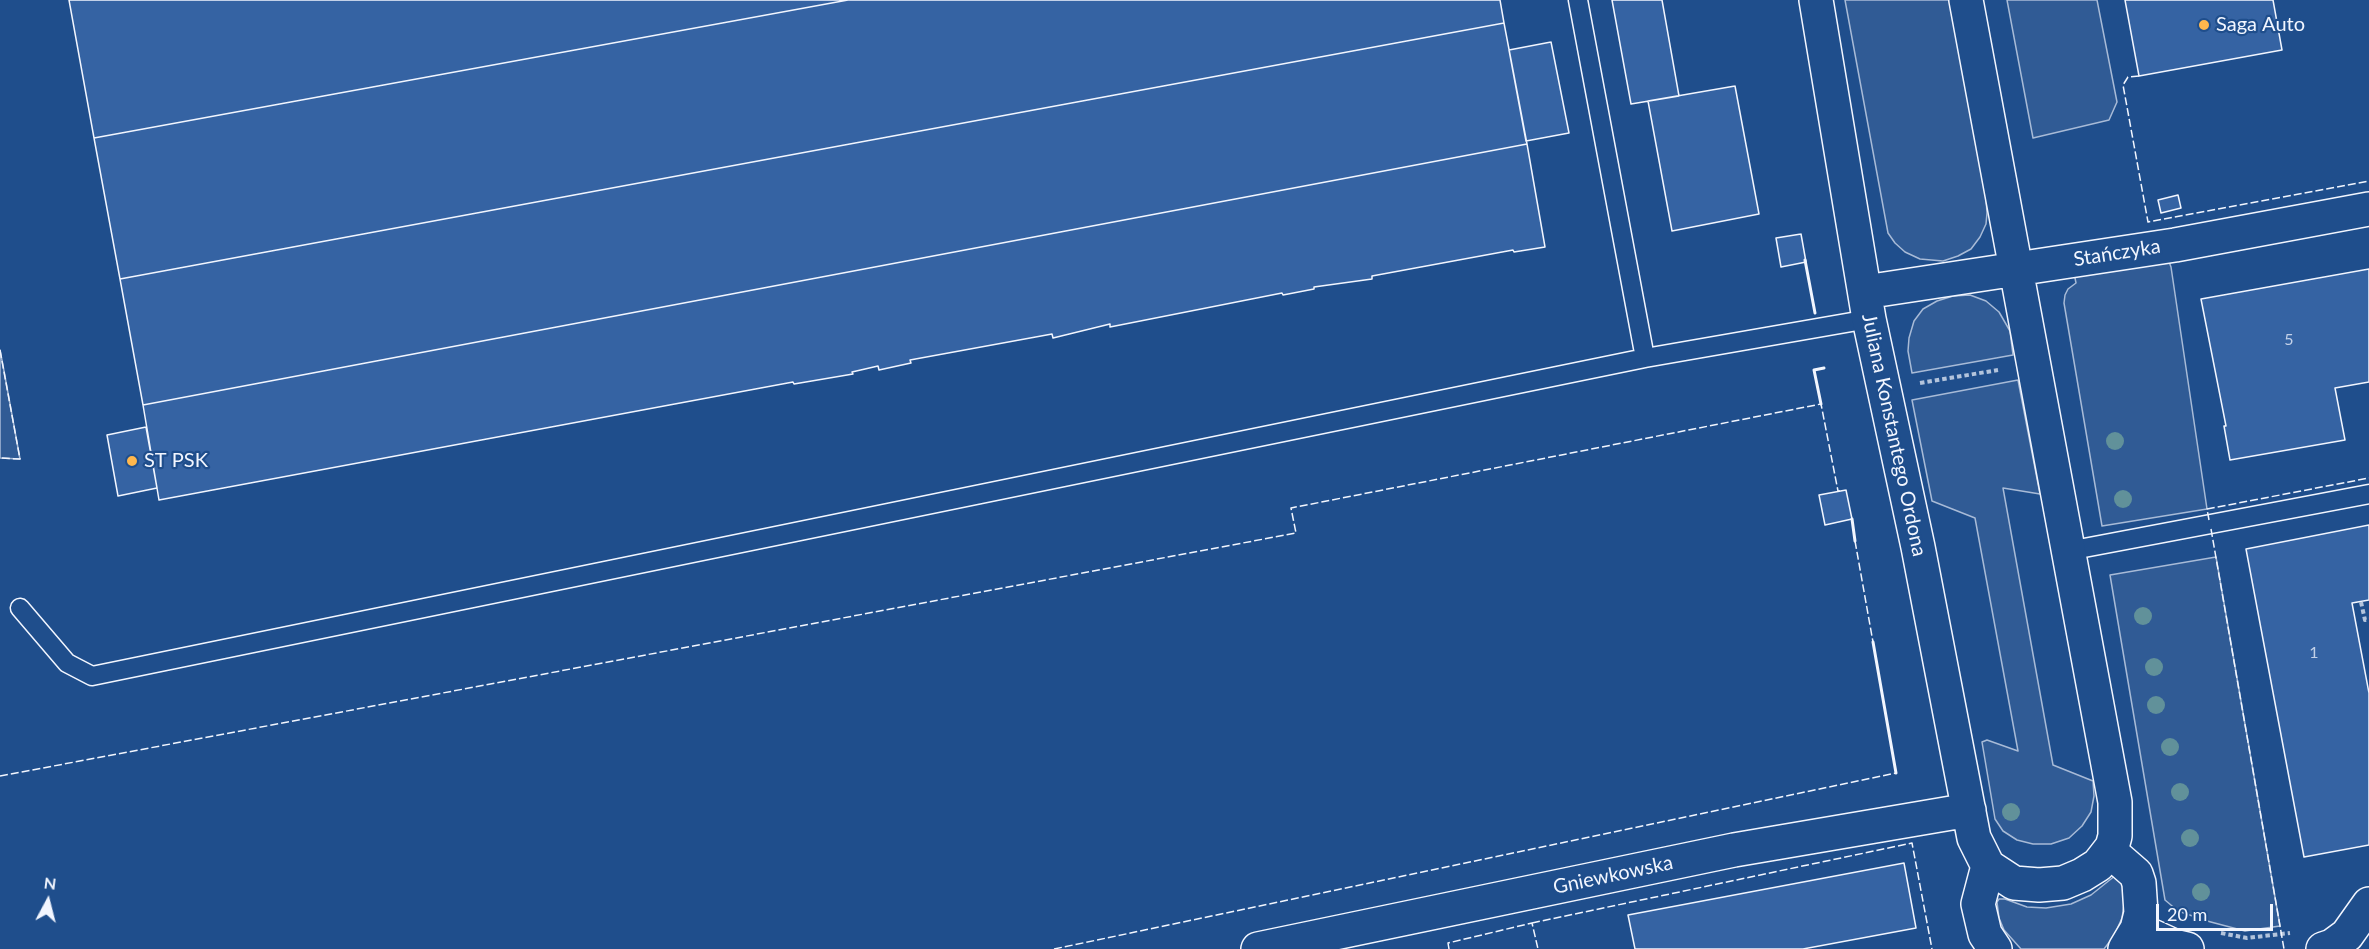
<!DOCTYPE html>
<html>
<head>
<meta charset="utf-8">
<style>
  body { margin:0 }
  #map { position:relative; width:2369px; height:949px; overflow:hidden; background:#1f4e8c; font-family:Lato,sans-serif }
  canvas { display:block }
  .north { position:absolute; left:18px; top:871px; width:60px; height:60px; -webkit-text-stroke:4px #1f4e8c; paint-order:stroke; rotate:7deg; font-size:16px; font-weight:700; line-height:24px; text-align:center; color:#f2f6ff }
  .north::after { content:''; display:block; margin:auto; width:21px; height:27px; background:#f2f6ff; clip-path:polygon(50% 0,100% 100%,50% 72%,0 100%) }
  .scale { position:absolute; left:2156px; top:904px; width:117px; height:27px; box-sizing:border-box; border:3px solid #f2f6ff; border-top:0; padding-left:8px; font-size:18px; line-height:21px; white-space:nowrap; color:#f2f6ff; -webkit-text-stroke:4px #1f4e8c; paint-order:stroke }
</style>
</head>
<body>
<div id="map">
<canvas width="2369" height="949"></canvas>
<div class="north">N</div>
<div class="scale">20 m</div>
</div>
<script>
const g = document.querySelector('canvas').getContext('2d');
g.lineJoin = 'round';
function fill(path, color) { g.fillStyle = color; g.fill(path, 'evenodd'); }
const shape = rows => new Path2D(rows.map(r => 'M' + r).join(''));
function trace(path, color, width, dash) { g.strokeStyle = color; g.lineWidth = width; g.lineCap = dash ? 'butt' : 'round'; g.setLineDash(dash || []); g.stroke(path); }
function write(font, color, halo, rows, align = 'center') {
  g.font = font + ' Lato,sans-serif'; g.lineWidth = 4.5; g.setLineDash([]); g.textBaseline = 'middle'; g.strokeStyle = halo; g.fillStyle = color; for (const [text, x, y, turn = 0] of rows) {
    g.save(); g.translate(x, y); g.rotate((+turn || 0) * Math.PI / 180); g.textAlign = isNaN(turn) ? turn : align; if (halo) g.strokeText(text, 0, 0); g.fillText(text, 0, 0); g.restore();
  }
}
const built = shape([
  [1845,0,1950,0,1986,198,1987,213,1986,224,1980,237,1971,249,1958,256,1943,261,1920,259,1905,252,1895,243,1888,233,1845,0],
  [2007,0,2097,0,2117,102,2109,120,2033,138,2007,0],
  [2166,254,2171,267,2207,509,2102,526,2064,303,2065,295,2068,289,2076,283,2073,268,2166,254],
  [1970,295,1986,301,1999,312,2010,331,2013,355,1912,373,1908,351,1909,338,1914,321,1923,309,1937,301,1953,296,1970,295],
  [0,350,4,371,20,459,0,458,0,350],
  [2018,380,2040,494,2003,488,2053,765,2093,781,2094,796,2091,812,2082,826,2069,838,2051,844,2033,844,2017,840,2003,831,1995,819,1982,742,1987,740,2018,751,1975,518,1932,501,1912,400,2018,380],
  [2216,557,2280,926,2245,931,2207,921,2178,911,2165,900,2110,575,2216,557],
  [2116,875,2122,876,2125,898,2122,918,2114,936,2104,949,2021,949,2004,930,1999,918,1997,902,1999,899,2005,899,2027,907,2046,908,2071,904,2091,895,2116,875]
]);
fill(built, '#305b95');
trace(built, '#a8bbd7', 1.5);
const building = shape([
  [69,0,848,0,94,138,69,0],
  [848,0,1500,0,1504,23,120,279,94,138,848,0],
  [1612,0,1662,0,1679,96,1631,104,1612,0],
  [2125,0,2273,0,2282,50,2139,76,2125,0],
  [1504,23,1527,144,143,405,120,279,1504,23],
  [1551,42,1569,133,1526,141,1509,50,1551,42],
  [1735,86,1759,214,1672,231,1648,101,1735,86],
  [1527,144,1545,247,1514,252,1513,250,1372,276,1372,279,1314,287,1314,289,1283,295,1282,293,1110,327,1110,324,1053,338,1052,334,910,360,911,363,879,370,878,366,852,372,853,374,794,384,793,382,159,500,143,405,1527,144],
  [2178,195,2181,208,2161,213,2158,200,2178,195],
  [1801,234,1806,262,1781,267,1776,238,1801,234],
  [2369,269,2369,382,2335,388,2345,440,2230,460,2224,426,2226,426,2201,299,2369,269],
  [146,427,157,488,118,496,107,435,146,427],
  [1846,490,1852,519,1825,525,1819,495,1846,490],
  [2369,525,2369,600,2352,603,2369,693,2369,845,2304,857,2246,549,2369,525],
  [1904,863,1916,928,1803,949,1635,949,1628,915,1904,863]
]);
fill(building, '#3563a3');
trace(building, '#f2f6ff', 1.5);
const service = shape([
  [1578,0,1645,358],
  [2068,551,2369,494],
  [20,608,67,663,92,676,1645,358,1869,319]
]);
const minor = shape([
  [1816,0,1869,319,1918,547,1974,838,1988,866,2014,883,2039,885,2063,883,2082,875,2098,865,2112,847,2115,836,2115,802,1966,0],
  [1865,292,2175,245,2369,209],
  [2112,847,2113,854,2136,874,2139,883,2141,913,2137,929,2125,949],
  [1988,866,1978,904,1985,934,1995,949],
  [2137,929,2174,946,2187,949],
  [1258,949,1734,850,1969,810],
  [2323,949,2332,946,2347,935,2369,904]
]);
trace(service, '#f2f6ff', 21);
trace(minor, '#f2f6ff', 36);
trace(shape([
  [1920,383,1998,370],
  [2361,602,2365,620,2369,619],
  [2221,933,2247,938,2290,933]
]), '#b3c4dc', 4, [4.5, 3]);
trace(service, '#1f4e8c', 18);
trace(minor, '#1f4e8c', 33);
trace(shape([
  [2139,76,2128,77,2123,85,2148,222,2369,181],
  [0,350,20,459,0,458],
  [2209,520,2207,509,2369,478],
  [2211,529,2284,949],
  [1855,541,1873,642],
  [0,776,1296,533,1291,508,1821,404,1838,491,1840,491],
  [1532,923,1912,843,1932,949],
  [1054,949,1896,773],
  [1449,949,1448,943,1532,923,1538,949]
]), '#f2f6ff', 1.5, [8, 3]);
trace(shape([
  [1805,260,1815,313],
  [1821,404,1814,370,1824,368],
  [1852,519,1855,541],
  [1873,642,1896,773]
]), '#f2f6ff', 3);
g.fillStyle = '#61919a';
for (const [x, y] of [
  [2115,441],
  [2123,499],
  [2143,616],
  [2154,667],
  [2156,705],
  [2170,747],
  [2180,792],
  [2011,812],
  [2190,838],
  [2201,892]
]) { g.beginPath(); g.arc(x, y, 9, 0, 2 * Math.PI); g.fill(); }
for (const [x, y, r, color] of [
  [2204,25,6,"#ffb74d"],
  [132,461,6,"#ffb74d"]
]) { const dot = new Path2D(); dot.arc(x, y, r, 0, 2 * Math.PI); g.fillStyle = color; g.fill(dot); trace(dot, '#1f4e8c', 2); }
write('16px', '#c3d1e8', null, [
  ["5",2289,340],
  ["1",2314,653]
]);
write('20px', '#f2f6ff', '#1f4e8c', [
  ["Saga Auto",2216,25],
  ["ST PSK",144,461]
], 'left');
write('20px', '#f2f6ff', '#1f4e8c', [
  ["Stańczyka",2117,253,-9],
  ["Juliana Konstantego Ordona",1894,435,78],
  ["Gniewkowska",1613,875,-12]
]);
</script>
</body>
</html>
